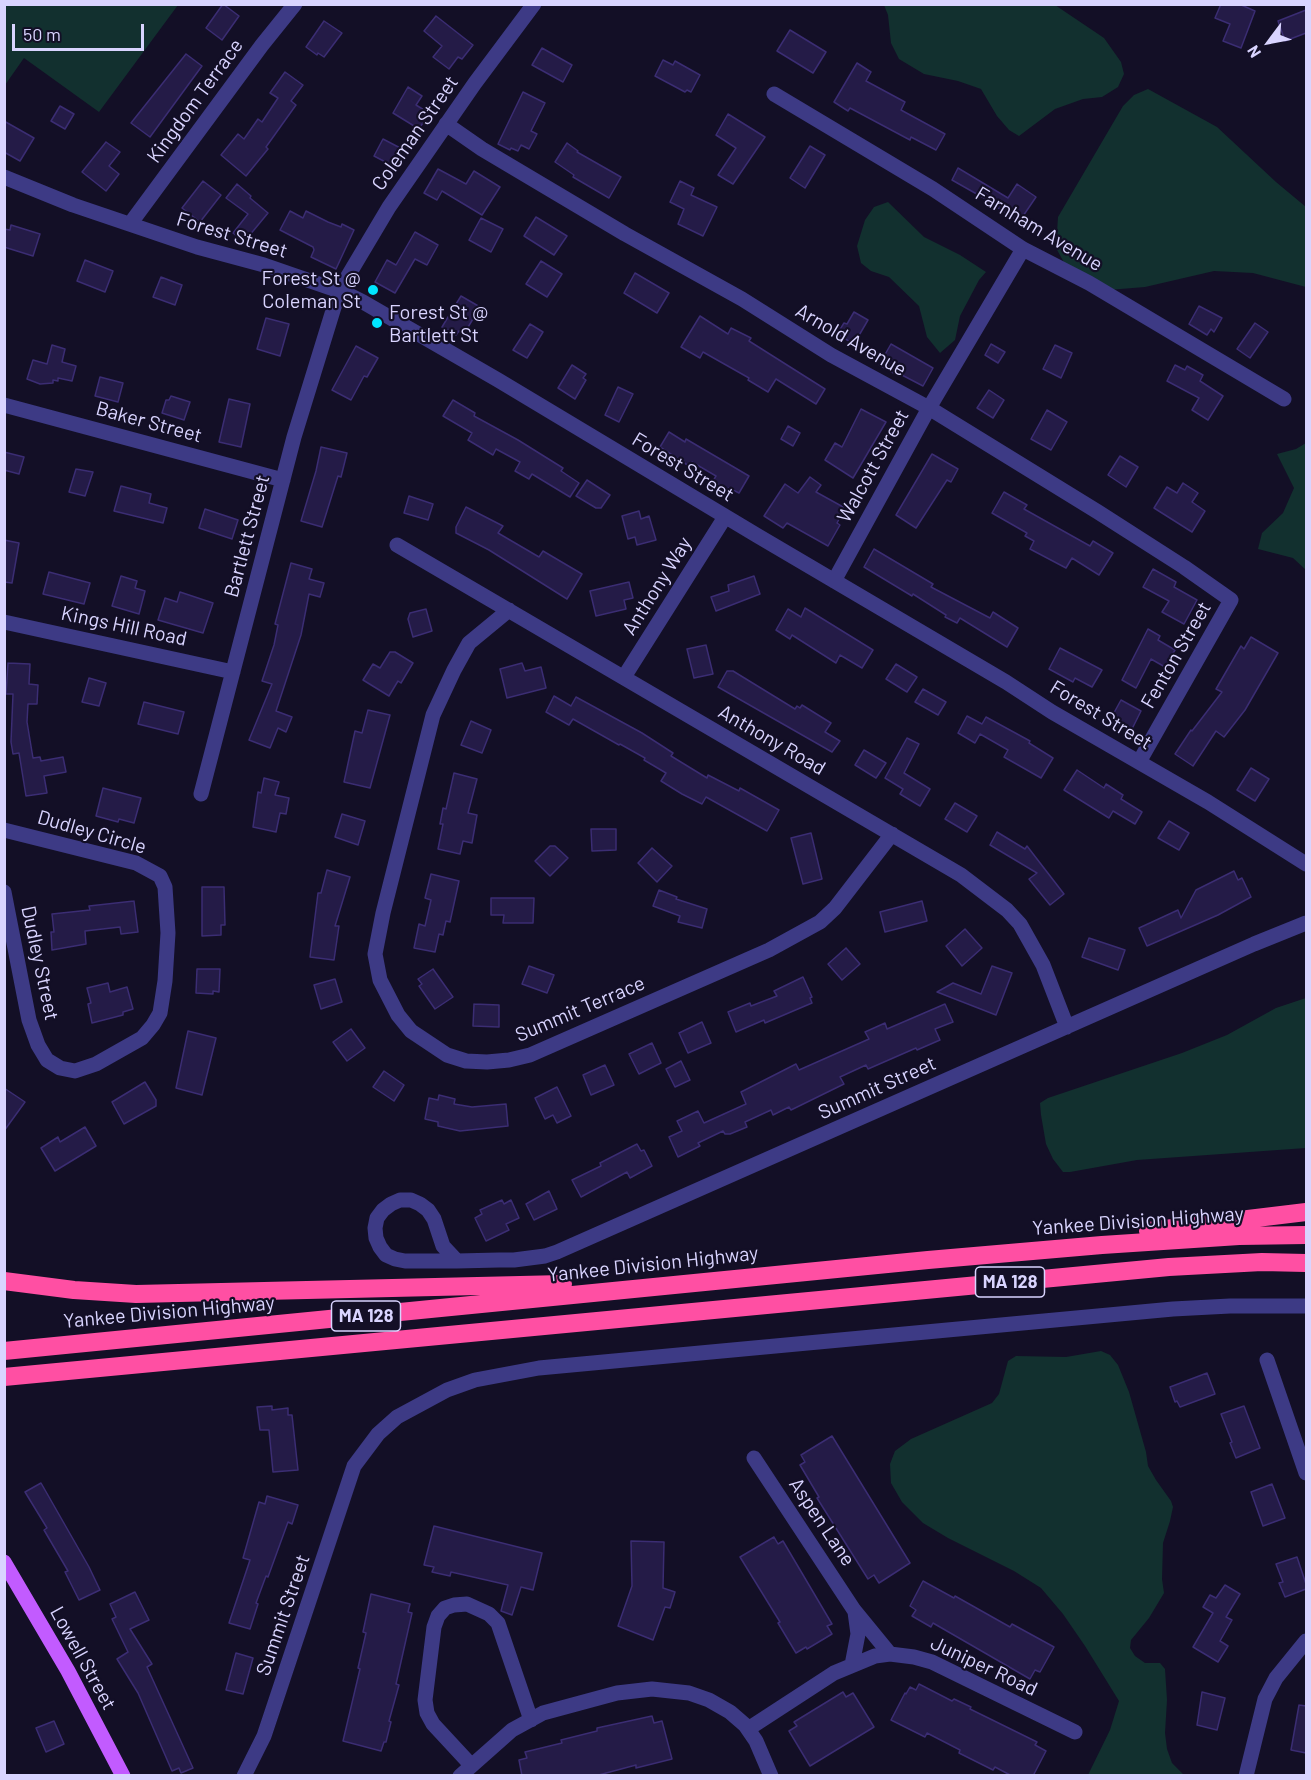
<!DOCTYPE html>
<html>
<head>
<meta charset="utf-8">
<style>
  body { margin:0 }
  #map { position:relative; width:1311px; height:1780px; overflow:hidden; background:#130f26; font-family:Barlow,sans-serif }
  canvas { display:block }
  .frame { position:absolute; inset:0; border:6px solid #d9d4ff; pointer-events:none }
  .north { position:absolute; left:1239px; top:12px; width:60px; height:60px; -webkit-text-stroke:4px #130f26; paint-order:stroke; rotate:238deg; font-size:16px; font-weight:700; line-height:24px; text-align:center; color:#d9d4ff }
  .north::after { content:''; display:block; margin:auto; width:21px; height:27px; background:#d9d4ff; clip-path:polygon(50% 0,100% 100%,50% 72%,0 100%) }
  .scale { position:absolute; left:12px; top:24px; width:132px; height:27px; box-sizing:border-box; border:3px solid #d9d4ff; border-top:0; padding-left:8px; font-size:18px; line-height:21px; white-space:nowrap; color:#d9d4ff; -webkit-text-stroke:4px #130f26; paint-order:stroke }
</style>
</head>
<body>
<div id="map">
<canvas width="1311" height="1780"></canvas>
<div class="frame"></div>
<div class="north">N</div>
<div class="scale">50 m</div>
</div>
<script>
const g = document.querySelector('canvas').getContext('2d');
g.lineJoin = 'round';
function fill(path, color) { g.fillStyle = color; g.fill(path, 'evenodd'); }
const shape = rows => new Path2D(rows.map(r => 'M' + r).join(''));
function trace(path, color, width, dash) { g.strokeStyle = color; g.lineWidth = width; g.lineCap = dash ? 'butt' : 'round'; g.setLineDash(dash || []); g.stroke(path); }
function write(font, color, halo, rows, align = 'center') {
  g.font = font + ' Barlow,sans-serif'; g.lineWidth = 4.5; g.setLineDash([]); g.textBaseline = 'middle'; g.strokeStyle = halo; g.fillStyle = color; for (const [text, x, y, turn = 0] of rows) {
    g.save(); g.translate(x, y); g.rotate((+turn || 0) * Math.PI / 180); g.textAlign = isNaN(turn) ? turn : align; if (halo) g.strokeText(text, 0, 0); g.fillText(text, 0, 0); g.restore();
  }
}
fill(shape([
  [4,5,5,4,178,5,99,112,24,58,5,85],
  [884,5,1055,5,1104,38,1121,62,1124,74,1118,87,1102,97,1083,99,1055,109,1019,136,1009,130,997,116,981,89,958,81,924,74,899,59,891,43,888,15],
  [1148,89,1217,127,1276,182,1306,207,1306,287,1253,273,1214,271,1145,287,1108,290,1071,275,1056,248,1058,217,1123,106,1134,95],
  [888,202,924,237,960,255,986,272,979,280,960,316,955,340,940,353,927,337,919,306,889,277,871,271,861,263,857,246,865,220,874,207],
  [1306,443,1306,570,1293,558,1258,549,1262,533,1283,513,1294,488,1277,454,1296,449],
  [1306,998,1306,1148,1137,1160,1070,1172,1063,1172,1053,1159,1046,1144,1041,1115,1040,1103,1048,1098,1182,1053,1227,1035,1276,1008],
  [1101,1351,1110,1355,1118,1365,1129,1392,1146,1452,1148,1466,1156,1480,1171,1501,1173,1507,1170,1521,1163,1543,1162,1579,1164,1593,1149,1618,1131,1640,1130,1648,1135,1656,1145,1663,1160,1663,1165,1669,1167,1700,1165,1733,1167,1749,1172,1763,1184,1775,1088,1775,1110,1730,1119,1701,1085,1646,1063,1614,1041,1588,1014,1571,948,1538,923,1523,902,1502,891,1483,890,1464,895,1451,911,1439,992,1403,999,1394,1008,1361,1016,1356,1066,1357]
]), '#12302f');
const building = shape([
  [223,4,239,16,222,40,206,28,223,4],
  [1221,4,1239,4,1255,11,1241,48,1223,41,1230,24,1215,18,1221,4],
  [1306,10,1306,33,1285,41,1278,21,1306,10],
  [436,16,473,45,462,59,458,57,449,69,433,57,442,46,424,31,436,16],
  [324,21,342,33,324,57,318,53,317,55,306,47,324,21],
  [790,30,826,52,813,73,777,51,790,30],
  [542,48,572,65,563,82,532,65,542,48],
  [186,54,202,66,150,137,131,123,186,54],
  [663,60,673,65,675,61,700,75,691,92,687,90,685,92,655,76,663,60],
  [857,63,871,72,866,81,905,102,901,110,945,134,936,150,911,137,910,140,850,108,848,111,834,102,857,63],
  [285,72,303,85,291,101,296,105,266,147,268,149,246,176,221,155,238,134,244,139,258,119,262,122,278,98,270,93,285,72],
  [408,87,422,96,416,105,429,113,419,129,393,113,408,87],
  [523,92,545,103,531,131,537,134,529,149,521,145,518,151,511,148,510,150,498,144,523,92],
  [60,106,74,114,65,129,51,121,60,106],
  [728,114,765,137,733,184,718,175,736,148,716,135,728,114],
  [4,121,34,138,20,161,4,152,4,121],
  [383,139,406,151,397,168,374,156,383,139],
  [106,142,120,152,109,166,119,174,106,191,82,172,106,142],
  [567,143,578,151,577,152,621,177,609,198,573,177,574,175,555,162,567,143],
  [810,146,825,155,805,188,790,178,810,146],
  [958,168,1008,198,1017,184,1036,197,1019,222,982,197,952,180,958,168],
  [438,169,466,184,474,171,500,187,482,215,442,191,437,200,424,193,438,169],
  [203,181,221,195,200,222,182,208,203,181],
  [680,181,694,188,691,195,717,207,703,236,678,224,684,209,670,202,680,181],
  [237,184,251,196,250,198,268,213,244,242,233,233,248,214,226,198,237,184],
  [290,211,303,218,306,211,328,222,341,227,342,224,354,230,336,269,311,257,314,250,313,247,280,230,290,211],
  [536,217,567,236,554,255,524,236,536,217],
  [481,218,503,229,491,252,469,240,481,218],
  [11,225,40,234,33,256,4,247,4,229,10,230,11,225],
  [415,232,438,245,427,265,415,259,395,293,375,282,387,260,396,265,415,232],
  [85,260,113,271,105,292,77,281,85,260],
  [541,261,562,274,547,297,526,284,541,261],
  [635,273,669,293,657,313,624,293,635,273],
  [161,277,182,285,175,305,153,297,161,277],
  [461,296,480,307,464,334,459,331,456,335,442,327,461,296],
  [1199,306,1222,318,1214,332,1211,329,1207,335,1189,324,1199,306],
  [854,312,868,320,854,344,837,334,844,323,847,324,854,312],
  [700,316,728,334,731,328,751,338,749,341,825,389,816,404,776,379,768,392,748,380,749,378,703,352,700,358,681,347,700,316],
  [266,318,289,324,280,356,257,349,266,318],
  [1255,323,1268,332,1250,358,1237,349,1255,323],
  [530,324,543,332,527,358,513,350,530,324],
  [891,344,933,368,923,386,900,374,899,376,879,365,891,344],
  [991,344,1005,352,998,363,985,355,991,344],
  [52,345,65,349,62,362,76,366,72,381,58,378,58,381,53,380,53,383,40,384,27,379,33,360,47,364,52,345],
  [1055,345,1072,353,1061,378,1043,369,1055,345],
  [356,346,378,358,367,377,364,376,351,400,332,390,356,346],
  [572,365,586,374,583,378,586,380,575,399,558,388,572,365],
  [1175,365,1185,370,1187,366,1203,375,1200,381,1223,396,1208,420,1192,410,1199,398,1167,381,1175,365],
  [100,377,123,383,118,402,95,396,100,377],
  [618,387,633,394,619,422,605,415,618,387],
  [989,390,1004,400,993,418,977,408,989,390],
  [171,396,190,402,184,420,162,413,166,400,169,400,171,396],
  [229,399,250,404,241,447,219,442,229,399],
  [453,400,475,413,474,416,518,440,563,468,561,471,579,483,570,497,532,474,529,479,515,471,520,462,496,449,493,455,468,440,472,433,443,416,453,400],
  [861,409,886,422,853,478,825,460,835,443,842,447,861,409],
  [1047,410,1067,422,1051,450,1031,439,1047,410],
  [788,426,800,433,793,446,781,439,788,426],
  [669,432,685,442,686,439,749,476,739,493,729,488,727,490,713,481,716,476,692,462,689,466,660,447,669,432],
  [321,447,347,453,341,477,338,476,322,527,301,521,316,471,321,447],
  [4,452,24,457,19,474,4,470,4,452],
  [932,454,958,469,951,482,947,480,916,528,896,515,932,454],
  [1120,456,1138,467,1126,487,1108,475,1120,456],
  [76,469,93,472,85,496,69,492,76,469],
  [810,477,821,485,816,492,845,508,837,523,840,525,828,546,787,523,783,528,764,516,785,484,798,493,810,477],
  [587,480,610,495,601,508,596,508,576,496,587,480],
  [1183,483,1198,493,1192,502,1205,511,1192,532,1154,508,1167,487,1177,493,1183,483],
  [121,486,151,494,149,503,167,508,163,523,114,511,121,486],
  [1004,492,1027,505,1024,509,1090,546,1093,541,1113,553,1099,575,1072,558,1066,568,1030,549,1034,541,1025,536,1027,533,992,513,1004,492],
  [409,496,433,504,428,520,404,513,409,496],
  [466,507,503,526,498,533,539,557,543,551,582,574,567,599,489,550,456,533,456,527,466,507],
  [205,509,238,520,232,539,199,528,205,509],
  [639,511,641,519,649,516,656,540,637,545,635,537,628,539,622,516,639,511],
  [4,540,19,543,12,583,4,582,4,540],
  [874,549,933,584,931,587,990,618,993,612,1018,628,1007,647,960,618,957,623,945,617,946,615,913,594,912,596,864,567,874,549],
  [291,563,312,569,309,579,324,583,320,597,309,594,301,635,276,711,292,717,286,732,278,728,270,748,249,740,272,684,262,681,274,645,278,625,275,624,291,563],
  [1153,569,1176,582,1174,587,1197,600,1184,624,1162,612,1169,601,1143,587,1153,569],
  [49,572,90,583,84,604,43,594,49,572],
  [121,576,137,581,135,588,145,591,139,614,112,606,121,576],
  [754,576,760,594,716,611,711,597,729,591,728,585,754,576],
  [629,582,633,598,624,600,626,609,596,616,590,591,629,582],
  [180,592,213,603,203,633,158,620,165,598,177,602,180,592],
  [805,608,873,650,862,668,840,655,836,663,792,635,790,639,776,630,788,609,801,617,805,608],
  [426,609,432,631,413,637,408,619,410,613,426,609],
  [1148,629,1160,636,1158,640,1175,650,1165,667,1151,659,1136,688,1122,680,1148,629],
  [1251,637,1278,653,1245,710,1224,737,1216,731,1193,766,1175,754,1191,730,1192,731,1222,692,1216,689,1241,646,1244,649,1251,637],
  [706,645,713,674,694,678,687,649,706,645],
  [1060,648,1102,670,1092,687,1075,678,1073,682,1049,669,1060,648],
  [390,652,395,652,413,663,401,683,398,681,389,696,363,680,373,664,380,668,390,652],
  [8,663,30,664,29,684,38,685,37,704,28,704,27,722,33,758,40,757,41,761,63,757,66,772,44,776,47,793,26,796,19,753,13,754,11,742,13,694,6,694,8,663],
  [522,663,525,671,541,667,546,688,507,698,500,669,522,663],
  [896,664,917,677,907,692,886,679,896,664],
  [727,671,733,671,795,709,797,706,800,708,802,705,831,723,825,732,840,741,832,752,718,687,727,671],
  [89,678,106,683,99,706,82,702,89,678],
  [923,689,946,702,938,715,915,702,923,689],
  [554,696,571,706,576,697,642,733,673,753,671,756,707,778,708,775,739,791,740,788,779,810,767,831,706,797,702,804,682,794,661,781,666,773,644,760,645,758,620,744,619,745,573,719,569,725,546,712,554,696],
  [1121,700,1141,711,1131,731,1110,720,1121,700],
  [144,702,184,712,178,734,138,724,144,702],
  [368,710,390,715,370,788,344,782,355,731,362,733,368,710],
  [967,716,982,724,986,717,1030,741,1029,743,1053,758,1041,778,1004,757,1008,750,980,734,975,743,958,733,967,716],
  [471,721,491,730,482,753,461,745,471,721],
  [907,738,919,744,904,773,930,789,920,806,900,794,903,789,885,778,907,738],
  [864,750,886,763,876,778,855,765,864,750],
  [1251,768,1269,779,1255,801,1237,790,1251,768],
  [1077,770,1104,788,1106,784,1123,795,1121,799,1142,812,1135,824,1113,811,1109,818,1064,790,1077,770],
  [454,773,477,779,468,813,477,815,472,843,463,841,460,854,438,849,443,824,440,824,443,808,446,809,454,773],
  [264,778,279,782,275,795,289,798,286,814,280,813,276,832,253,827,258,792,261,793,264,778],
  [103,788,141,798,134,823,119,819,118,822,96,816,103,788],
  [955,803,977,816,967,832,945,819,955,803],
  [342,814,365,821,358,845,335,837,342,814],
  [1169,821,1189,833,1179,850,1158,838,1169,821],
  [591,829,616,829,616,850,592,851,591,829],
  [997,832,1025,849,1027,846,1064,894,1050,905,1029,879,1037,873,990,845,997,832],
  [811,833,822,879,803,884,791,838,811,833],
  [550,846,555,846,568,858,550,876,535,861,550,846],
  [652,848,672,866,657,882,638,863,652,848],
  [327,870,350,877,335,926,339,926,334,960,310,957,318,893,321,893,327,870],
  [1234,871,1238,880,1242,878,1251,897,1218,915,1147,946,1139,928,1178,910,1181,918,1196,890,1234,871],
  [431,874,459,881,450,922,446,921,443,935,439,934,435,952,414,948,419,924,425,926,431,900,425,898,431,874],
  [202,887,224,887,225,925,221,925,221,935,202,936,202,887],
  [659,890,677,897,676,899,707,909,702,928,678,922,680,916,653,906,659,890],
  [491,898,534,898,533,923,503,923,504,915,491,915,491,898],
  [134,901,138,932,121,934,120,927,85,931,86,944,52,950,51,932,54,932,52,914,90,910,89,906,134,901],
  [922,901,927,921,885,932,880,912,922,901],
  [965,929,982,948,962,966,946,946,965,929],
  [1089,938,1125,950,1118,970,1082,957,1089,938],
  [846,948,860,964,842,980,828,964,846,948],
  [529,966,554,975,547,993,522,984,529,966],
  [992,966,1012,973,996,1015,937,992,953,983,981,994,992,966],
  [197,969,220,969,219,992,213,991,213,994,196,993,197,969],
  [433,969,453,997,435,1009,419,986,422,984,418,979,433,969],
  [803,977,812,997,810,998,812,1003,765,1023,764,1020,736,1032,728,1012,750,1003,751,1006,777,996,774,991,803,977],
  [335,979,342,1002,321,1009,314,985,335,979],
  [108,983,110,992,127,987,133,1009,123,1012,123,1015,92,1023,88,1004,91,1003,87,988,108,983],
  [474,1004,499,1005,499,1027,473,1026,474,1004],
  [945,1004,953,1022,935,1029,940,1040,917,1050,916,1048,868,1069,866,1065,840,1077,844,1084,791,1110,789,1107,773,1115,771,1110,745,1122,747,1127,730,1134,725,1134,723,1131,698,1143,700,1146,678,1157,669,1137,682,1131,677,1121,698,1111,704,1123,746,1104,741,1092,796,1064,799,1070,869,1039,865,1032,885,1023,887,1029,945,1004],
  [702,1022,711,1043,688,1053,679,1033,702,1022],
  [351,1029,365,1048,347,1061,333,1042,351,1029],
  [188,1031,216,1038,202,1095,176,1088,188,1031],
  [652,1043,661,1063,639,1074,629,1054,652,1043],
  [681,1061,690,1080,675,1087,666,1069,681,1061],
  [605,1065,614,1085,591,1095,583,1075,605,1065],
  [384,1071,404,1085,394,1101,373,1087,384,1071],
  [145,1082,156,1100,156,1106,124,1124,112,1102,145,1082],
  [557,1087,571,1116,557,1123,553,1115,545,1119,535,1098,557,1087],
  [4,1088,25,1102,4,1131,4,1088],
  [439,1095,455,1099,454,1104,472,1107,506,1104,508,1126,460,1131,438,1126,438,1122,425,1119,429,1098,438,1100,439,1095],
  [85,1127,96,1146,55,1171,41,1148,58,1137,60,1142,85,1127],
  [637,1144,641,1151,644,1150,652,1166,630,1178,627,1172,581,1197,572,1180,601,1166,600,1163,637,1144],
  [549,1191,557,1209,534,1220,526,1204,549,1191],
  [502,1200,504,1204,511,1200,519,1218,506,1224,509,1230,486,1241,475,1218,482,1214,480,1210,502,1200],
  [1207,1373,1215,1394,1180,1407,1177,1401,1175,1402,1170,1387,1207,1373],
  [272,1406,272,1410,288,1408,288,1415,292,1415,298,1470,273,1472,269,1430,260,1430,257,1407,272,1406],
  [1244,1406,1260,1448,1236,1458,1230,1443,1232,1442,1221,1414,1244,1406],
  [832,1436,910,1563,879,1583,874,1575,868,1579,817,1498,819,1497,800,1465,805,1462,801,1455,832,1436],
  [41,1483,89,1567,100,1590,79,1600,65,1572,68,1571,44,1530,47,1528,25,1492,41,1483],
  [1272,1484,1285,1518,1263,1526,1251,1492,1272,1484],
  [267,1496,298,1505,292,1524,288,1522,268,1577,266,1576,256,1603,258,1604,250,1629,229,1623,250,1560,243,1558,259,1502,265,1504,267,1496],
  [434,1526,542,1553,533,1590,521,1587,512,1615,501,1611,508,1585,460,1574,451,1572,450,1576,432,1572,434,1567,424,1565,434,1526],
  [774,1537,778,1544,783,1541,832,1624,827,1626,832,1634,807,1649,806,1647,796,1653,778,1623,780,1622,740,1557,774,1537],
  [631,1541,664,1542,663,1588,675,1592,670,1608,665,1607,653,1640,618,1626,632,1586,631,1541],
  [1297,1557,1306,1584,1306,1589,1285,1597,1279,1583,1283,1582,1276,1564,1297,1557],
  [923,1581,954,1598,955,1596,1010,1627,1012,1624,1054,1647,1040,1672,1035,1670,1030,1679,933,1623,931,1627,912,1616,916,1610,910,1606,923,1581],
  [1225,1585,1240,1594,1226,1617,1232,1620,1220,1641,1228,1646,1218,1662,1193,1647,1213,1613,1203,1607,1210,1595,1216,1598,1225,1585],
  [135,1592,149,1620,130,1629,152,1664,147,1667,193,1768,181,1773,179,1768,172,1771,138,1693,117,1659,128,1652,112,1619,116,1617,110,1604,135,1592],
  [371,1594,410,1604,408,1612,412,1613,396,1684,399,1685,389,1721,391,1722,386,1742,384,1742,381,1751,343,1741,360,1669,358,1668,366,1633,363,1632,371,1594],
  [236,1653,253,1658,243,1694,226,1690,236,1653],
  [919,1684,952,1701,954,1699,971,1707,970,1709,1037,1742,1035,1745,1046,1751,1033,1776,1012,1776,995,1767,993,1770,959,1753,960,1750,927,1733,925,1737,891,1720,905,1693,906,1694,910,1687,916,1690,919,1684],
  [843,1692,846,1697,853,1693,874,1727,810,1766,789,1731,797,1726,794,1722,843,1692],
  [1202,1692,1225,1698,1217,1730,1197,1725,1202,1692],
  [1299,1705,1306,1706,1306,1753,1291,1750,1299,1705],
  [652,1716,654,1723,662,1721,672,1759,636,1768,636,1765,595,1776,522,1776,519,1760,527,1758,525,1752,562,1743,561,1740,597,1731,597,1728,652,1716],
  [54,1721,64,1744,46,1752,36,1728,54,1721]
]);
fill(building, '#241b47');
trace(building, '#3b2d73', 1.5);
trace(shape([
  [774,94,933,189,1023,249,1089,283,1284,399],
  [446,124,482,149,625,234,742,299,831,355,929,408,1098,512,1184,567,1231,600,1139,762],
  [4,177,73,205,197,247,264,265,345,293,363,302,498,380,758,536,1006,682,1052,712,1208,802,1306,864],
  [130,224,262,45,295,4],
  [4,405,283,480],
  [397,545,961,875,1007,910,1020,924,1043,965,1067,1027],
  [834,581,929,408,1023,249],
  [509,610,469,643,454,670,433,715,383,913,375,954,380,980,398,1015,411,1031,447,1055,466,1061,487,1062,509,1060,530,1055,769,950,820,922,835,908,892,834],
  [4,622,233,672],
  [624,677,725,517],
  [201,794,294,437,339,291,389,207,475,83,534,4],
  [4,830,136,863,160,876,165,887,168,933,165,981,160,1013,153,1025,142,1038,96,1064,75,1071,60,1068,47,1060,38,1045,29,1020,4,892],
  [457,1261,443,1246,434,1219,428,1210,420,1204,411,1200,400,1200,391,1204,383,1210,377,1218,375,1228,376,1238,380,1247,386,1255,395,1259,405,1261,457,1261,499,1260,514,1260,545,1256,557,1252,1254,944,1306,923],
  [1267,1360,1306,1473],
  [754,1458,854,1610,890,1654],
  [852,1665,858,1634,855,1612],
  [748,1729,834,1673,875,1656,890,1654,914,1657,932,1662,1075,1732],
  [471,1765,433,1724,427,1713,425,1700,434,1627,438,1616,445,1608,454,1605,467,1604,489,1614,498,1623,531,1720],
  [244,1776,264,1736,354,1466,378,1434,397,1417,447,1390,475,1380,539,1368,1173,1309,1230,1306,1306,1306],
  [460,1776,512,1730,543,1713,617,1693,652,1689,689,1693,709,1700,730,1712,745,1725,756,1741,771,1776],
  [1246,1776,1265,1699,1276,1678,1306,1641]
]), '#3d3a85', 15);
trace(shape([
  [4,1562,68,1671,123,1776]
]), '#c25bff', 15);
trace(shape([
  [1148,1231,1306,1212],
  [4,1281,74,1290,136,1294,563,1284],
  [4,1351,928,1260,1102,1245,1239,1236,1306,1235],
  [4,1377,1169,1267,1262,1262,1306,1263]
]), '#ff4fa3', 18);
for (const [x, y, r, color] of [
  [373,290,6,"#00e5ff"],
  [377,323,6,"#00e5ff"]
]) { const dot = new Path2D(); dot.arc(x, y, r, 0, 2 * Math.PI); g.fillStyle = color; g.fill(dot); trace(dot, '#130f26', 2); }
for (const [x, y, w] of [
  [1010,1282,69],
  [366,1316,69]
]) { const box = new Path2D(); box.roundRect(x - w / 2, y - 15, w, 30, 4.5); g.fillStyle = '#130f26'; g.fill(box); trace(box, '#d9d4ff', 1.5); }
write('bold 18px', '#d9d4ff', null, [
  ["MA 128",1010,1282],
  ["MA 128",366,1316]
]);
write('20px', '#d9d4ff', '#130f26', [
  ["Kingdom Terrace",195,101,-54],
  ["Coleman Street",415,133,-55],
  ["Farnham Avenue",1039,229,31],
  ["Forest Street",232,235,17],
  ["Arnold Avenue",851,340,30],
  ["Baker Street",149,422,15],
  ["Walcott Street",873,466,-61],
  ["Forest Street",683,467,31],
  ["Bartlett Street",247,536,-75],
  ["Anthony Way",657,586,-58],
  ["Kings Hill Road",124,626,12],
  ["Fenton Street",1176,655,-60],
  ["Forest Street",1101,715,31],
  ["Anthony Road",772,740,30],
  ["Dudley Circle",92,832,16],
  ["Dudley Street",40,963,78],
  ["Summit Terrace",580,1009,-23],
  ["Summit Street",877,1088,-24],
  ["Yankee Division Highway",1138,1221,-4],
  ["Yankee Division Highway",653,1264,-6],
  ["Yankee Division Highway",169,1312,-5],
  ["Aspen Lane",822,1522,56],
  ["Summit Street",283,1615,-71],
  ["Lowell Street",83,1658,61],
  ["Juniper Road",984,1666,25]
]);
write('20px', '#d9d4ff', '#130f26', [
  ["Forest St @",361,278],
  ["Coleman St",361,301],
  ["Forest St @",389,312,"left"],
  ["Bartlett St",389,335,"left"]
], 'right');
</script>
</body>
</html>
